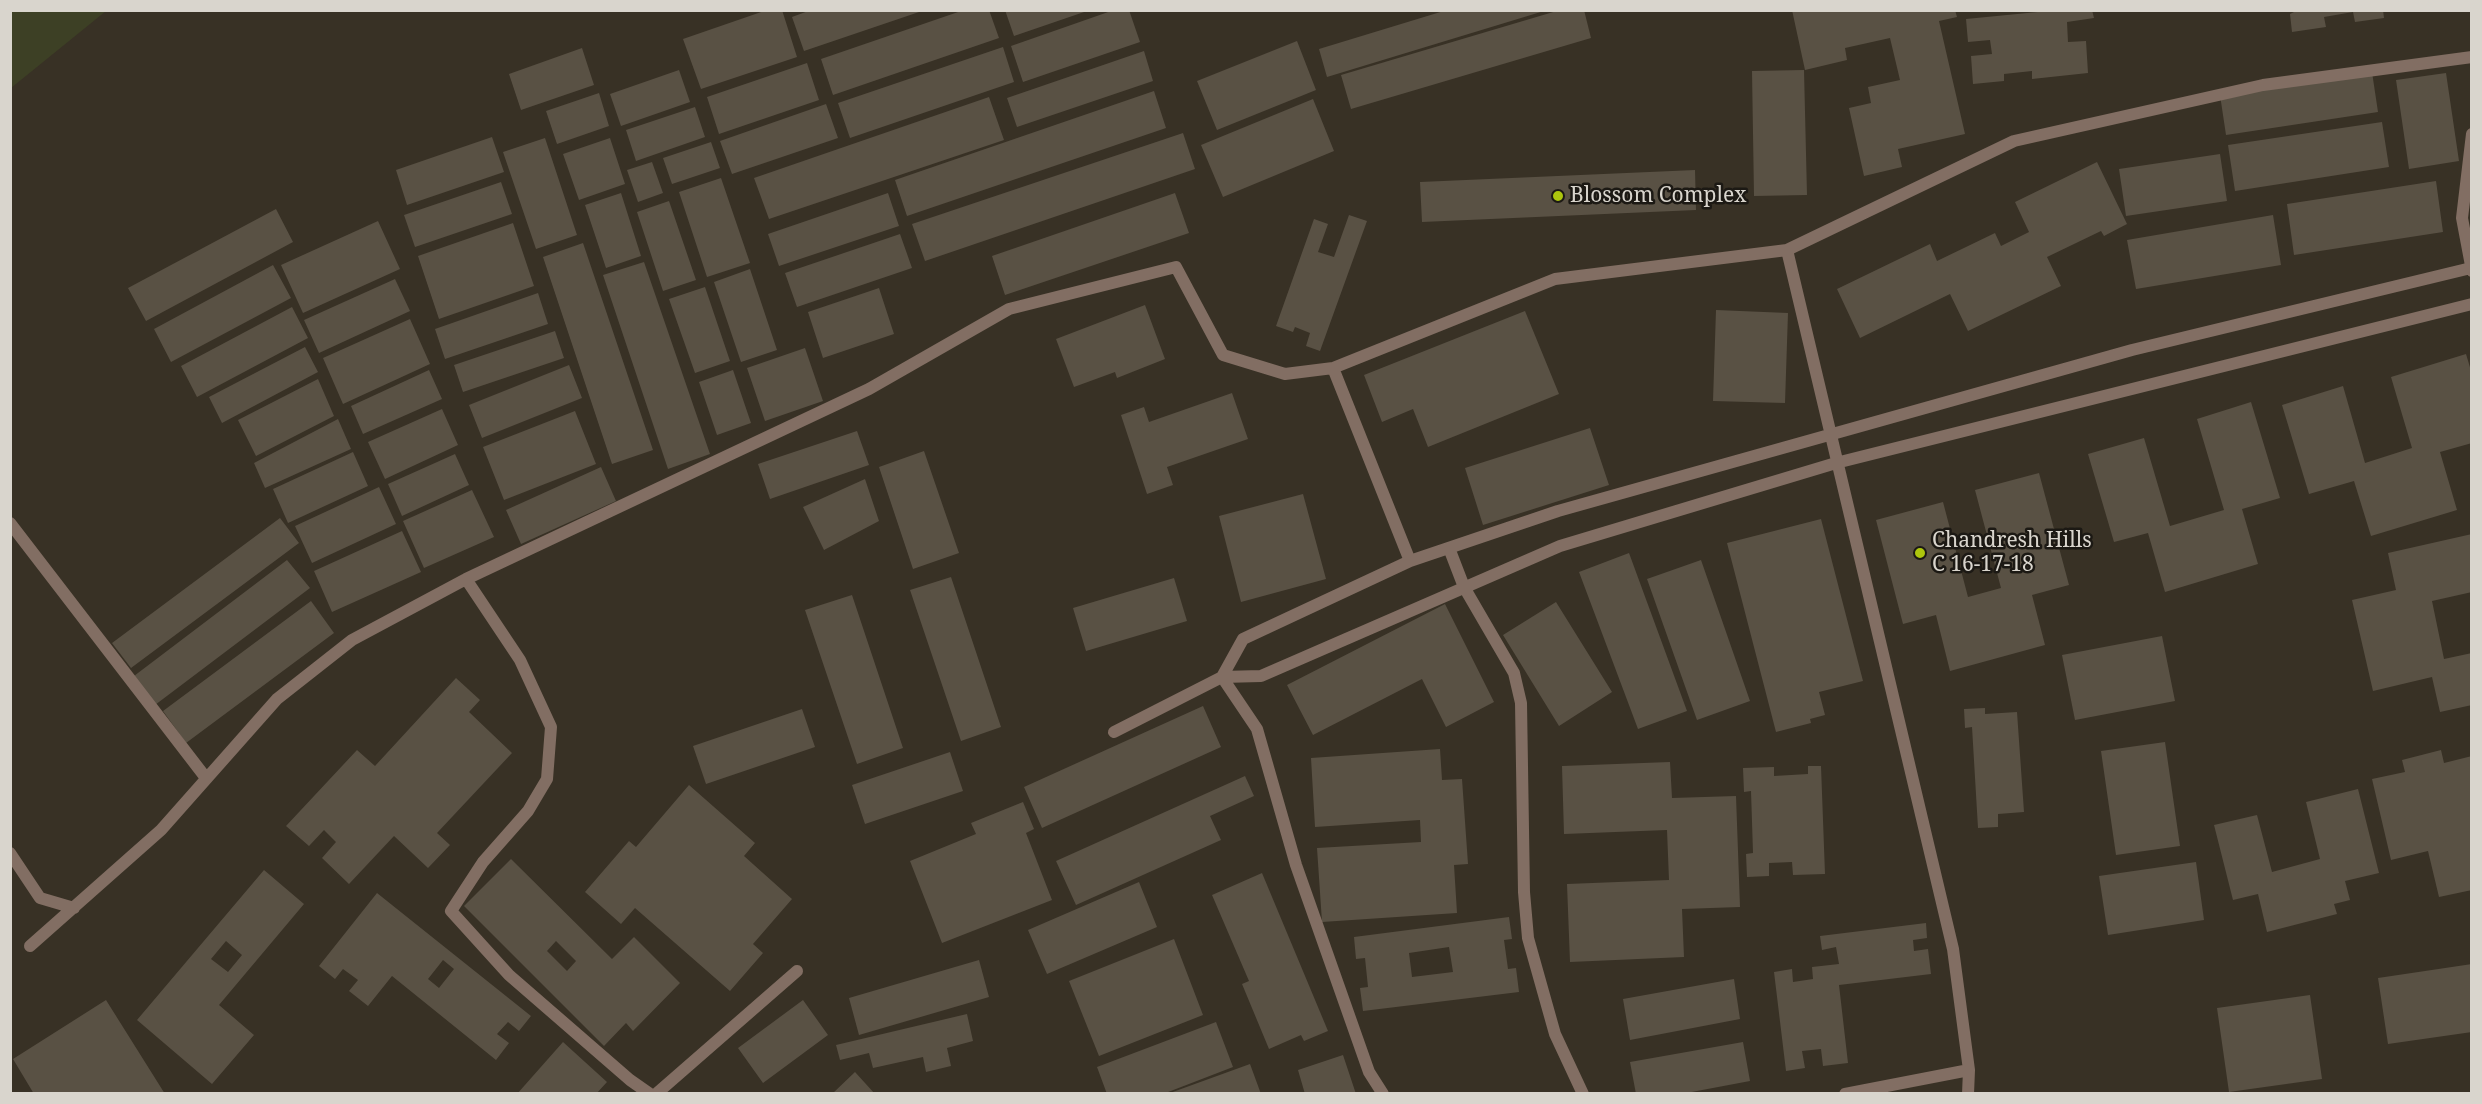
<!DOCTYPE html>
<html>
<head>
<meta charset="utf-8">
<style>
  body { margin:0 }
  #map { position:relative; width:2482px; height:1104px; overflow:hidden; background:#383125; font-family:"Noto Serif",serif }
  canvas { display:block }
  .frame { position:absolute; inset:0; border:12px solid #d9d5cd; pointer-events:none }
</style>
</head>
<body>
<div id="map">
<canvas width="2482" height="1104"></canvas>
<div class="frame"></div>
</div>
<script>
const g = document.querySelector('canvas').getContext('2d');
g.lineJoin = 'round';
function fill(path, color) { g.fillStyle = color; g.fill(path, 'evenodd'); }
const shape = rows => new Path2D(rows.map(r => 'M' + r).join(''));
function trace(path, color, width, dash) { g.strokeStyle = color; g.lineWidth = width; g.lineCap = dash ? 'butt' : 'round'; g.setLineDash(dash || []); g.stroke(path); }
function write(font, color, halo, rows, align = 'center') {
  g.font = font + ' "Noto Serif",serif'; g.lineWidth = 5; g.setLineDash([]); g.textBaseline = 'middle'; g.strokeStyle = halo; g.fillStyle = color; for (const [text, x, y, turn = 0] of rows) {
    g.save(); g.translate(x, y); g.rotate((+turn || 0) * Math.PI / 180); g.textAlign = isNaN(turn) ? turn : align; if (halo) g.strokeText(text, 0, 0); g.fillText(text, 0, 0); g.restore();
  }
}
fill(shape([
  [11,10,106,10,106,11,11,88]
]), '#3d4025');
fill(shape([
  [767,10,782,10,797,57,701,89,683,39],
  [811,10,922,10,922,11,804,51,792,17],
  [964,10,989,10,999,38,833,95,821,59],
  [1005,10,1087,10,1087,11,1014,36],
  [1114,10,1129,10,1140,42,1023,82,1011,46],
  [1447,10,1544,11,1327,77,1319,49],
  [1560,10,1584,10,1591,38,1351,109,1341,75],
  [1792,10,1955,10,1957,17,1939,21,1965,134,1898,149,1902,167,1864,176,1849,108,1871,103,1868,87,1900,80,1890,38,1845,48,1847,60,1805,70],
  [2058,10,2092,10,2094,18,2067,22,2068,42,2086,41,2088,73,2032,79,2032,71,2004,74,2004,81,1973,84,1971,56,1992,54,1990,40,1968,42,1966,19],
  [2298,10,2383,10,2384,18,2355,22,2353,12,2324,17,2326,27,2292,32,2290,14],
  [1297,41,1316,90,1217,130,1197,81],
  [1003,47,1014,82,850,138,838,103],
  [582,48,594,85,521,110,509,74],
  [1144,51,1153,81,1017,127,1007,98],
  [807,63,819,100,719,134,707,97],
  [679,70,690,102,621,126,610,94],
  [1804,70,1807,195,1754,196,1752,71],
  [2372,72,2378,112,2226,135,2220,95],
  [2446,73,2459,161,2409,169,2396,80],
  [1154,91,1166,128,907,216,895,180],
  [599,93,609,126,557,144,546,111],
  [989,97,1004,140,769,219,754,178],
  [1313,99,1334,151,1223,197,1201,145],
  [826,104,838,138,732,174,720,141],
  [695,107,705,137,636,161,626,130],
  [2382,122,2389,167,2235,191,2228,145],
  [1183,133,1195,169,925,261,912,224],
  [492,137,504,172,407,205,396,170],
  [545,138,577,235,536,249,503,152],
  [610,138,625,184,579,200,563,154],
  [711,142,720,168,672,184,663,158],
  [2220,154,2227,201,2126,216,2119,169],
  [652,162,663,193,638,202,627,170],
  [2097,162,2127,224,2104,236,2101,231,2047,257,2061,286,1968,331,1950,294,1860,338,1837,289,1930,244,1937,261,1995,233,2001,246,2029,232,2015,202],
  [1695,170,1696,210,1422,222,1420,182],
  [721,178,750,263,707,277,679,192],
  [2436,181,2443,232,2294,255,2287,204],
  [501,182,512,214,415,247,404,215],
  [621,193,641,256,606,268,585,205],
  [888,193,899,226,779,266,768,234],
  [1175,193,1189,233,1005,295,992,256],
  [669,201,696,280,663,291,637,212],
  [276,209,293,242,146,321,128,288],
  [1349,215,1367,221,1320,351,1306,346,1310,333,1295,327,1293,332,1276,326,1314,219,1328,224,1318,252,1334,257],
  [2273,215,2281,265,2136,289,2127,240],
  [378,221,400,269,303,313,281,265],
  [513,223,534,286,439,319,418,256],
  [900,234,912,268,797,307,785,273],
  [583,243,653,450,612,464,543,257],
  [644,262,710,454,668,469,603,275],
  [273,265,291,298,171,362,154,329],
  [750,269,777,350,741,362,714,282],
  [395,279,410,311,319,353,304,320],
  [705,287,730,361,695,373,669,299],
  [879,288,894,334,823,358,808,312],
  [538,293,548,324,445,359,435,329],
  [1145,305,1165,359,1117,378,1115,372,1074,387,1056,339],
  [292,307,308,338,197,397,181,366],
  [1716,310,1788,313,1785,403,1713,401],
  [1525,311,1559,394,1428,447,1413,409,1382,422,1364,375],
  [410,319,430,364,343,404,323,358],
  [555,331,564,358,463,392,454,365],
  [305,347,318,372,222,423,209,397],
  [805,348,823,401,765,421,747,368],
  [2466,354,2472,374,2472,443,2440,452,2457,510,2371,536,2354,481,2309,494,2282,405,2343,386,2365,463,2412,448,2391,377],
  [569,365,582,398,482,438,469,405],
  [429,370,442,399,363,434,351,406],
  [733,370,751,423,717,435,699,382],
  [318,379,334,416,256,456,238,420],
  [1232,393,1248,439,1167,467,1173,485,1147,494,1121,415,1144,407,1149,422],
  [2251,402,2280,498,2242,509,2258,564,2165,592,2148,533,2114,542,2088,454,2144,438,2170,526,2224,510,2197,419],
  [442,409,458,445,385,479,368,442],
  [575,411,596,464,504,500,483,447],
  [338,419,351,449,265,488,254,463],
  [1590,428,1609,485,1483,525,1465,468],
  [857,431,869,465,770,499,758,464],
  [924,451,959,553,913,569,879,467],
  [353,452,368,486,288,523,273,489],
  [455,454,469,485,402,516,388,484],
  [601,467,616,501,521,544,506,510],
  [2039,473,2069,585,2032,595,2045,645,1950,671,1936,615,1903,624,1876,520,1943,502,1968,597,2001,588,1975,490],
  [865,479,879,521,824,550,803,507],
  [379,487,396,524,312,563,295,526],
  [472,490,494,537,424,568,403,521],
  [1303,494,1326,579,1241,602,1219,516],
  [280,518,299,543,131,668,112,643],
  [1821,519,1863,681,1819,692,1825,715,1810,719,1811,723,1776,732,1727,543],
  [402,531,421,572,332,612,314,571],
  [2472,534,2472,592,2432,601,2444,659,2472,653,2472,705,2440,712,2432,677,2373,691,2352,600,2396,590,2388,553],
  [1629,553,1687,711,1638,729,1579,572],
  [287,560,310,588,155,705,134,676],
  [1701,560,1750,701,1697,720,1647,579],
  [951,577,1001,727,961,741,910,590],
  [1174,578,1187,621,1086,651,1073,608],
  [852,595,903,748,857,764,805,610],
  [311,601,334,633,186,743,163,711],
  [1556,602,1612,692,1559,726,1503,635],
  [1445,604,1494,702,1446,727,1422,679,1313,735,1287,685],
  [2162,636,2175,701,2075,720,2062,655],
  [456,678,480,700,469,712,512,753,437,833,450,845,428,868,394,836,349,884,322,858,336,842,324,830,309,846,286,826,357,750,375,766],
  [1203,706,1221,747,1042,828,1024,787],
  [1985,708,1985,714,2017,712,2024,812,1998,814,1998,827,1978,828,1972,727,1965,728,1964,709],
  [802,709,815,747,706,784,693,746],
  [2165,742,2180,846,2116,855,2101,751],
  [1440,749,1442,780,1462,779,1468,864,1454,865,1457,913,1322,922,1317,848,1421,842,1420,820,1315,827,1311,758],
  [2441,750,2444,763,2472,756,2472,890,2439,897,2428,851,2391,860,2372,779,2405,772,2402,760],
  [950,752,963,791,865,824,852,785],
  [1670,762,1672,798,1736,796,1740,907,1682,909,1684,957,1570,962,1567,884,1669,880,1667,830,1564,834,1562,766],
  [1808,766,1821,766,1825,874,1793,875,1792,862,1769,863,1769,876,1747,877,1746,854,1753,853,1751,791,1744,792,1743,768,1774,767,1774,776,1808,774],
  [1245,776,1254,796,1210,816,1221,840,1076,905,1056,861],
  [689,785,755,843,744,856,792,899,753,944,763,953,730,991,635,908,621,924,585,892,629,841,636,847],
  [2358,789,2379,873,2345,881,2350,900,2334,904,2337,914,2267,932,2258,894,2233,900,2214,825,2257,815,2272,872,2320,859,2306,802],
  [1023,802,1034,829,1026,833,1052,900,942,943,910,861,976,834,971,823],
  [511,859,612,959,634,937,680,983,633,1031,626,1023,604,1046,464,906],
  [556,941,576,961,567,971,547,951],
  [2196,862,2204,920,2108,935,2099,876],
  [264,870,304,904,219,1005,254,1035,212,1084,137,1020],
  [226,941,242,955,228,972,211,959],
  [1262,873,1328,1031,1304,1041,1301,1035,1269,1049,1242,984,1249,981,1212,895],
  [1139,882,1157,927,1047,974,1028,930],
  [377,893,531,1016,519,1031,508,1022,497,1034,509,1043,496,1060,392,976,368,1006,349,991,358,980,343,969,335,979,319,966],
  [443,960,454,969,439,988,428,979],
  [1509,917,1512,939,1504,940,1508,969,1516,968,1519,992,1363,1011,1360,988,1368,987,1365,958,1356,959,1354,937],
  [1449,947,1453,972,1412,977,1409,953],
  [1926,923,1927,938,1913,940,1914,951,1928,949,1931,974,1839,985,1848,1063,1823,1066,1821,1049,1802,1051,1805,1068,1786,1071,1774,972,1792,969,1793,982,1813,979,1812,967,1839,964,1836,947,1822,950,1820,936],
  [1174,939,1203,1015,1099,1056,1069,981],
  [979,960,989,997,859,1035,849,998],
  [2472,964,2472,1032,2388,1044,2378,978],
  [1734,979,1740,1019,1630,1040,1623,999],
  [2310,995,2322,1079,2229,1092,2217,1008],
  [106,1000,165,1094,34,1094,13,1059],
  [803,1000,828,1035,763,1083,738,1048],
  [967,1014,973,1041,947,1048,951,1066,926,1072,923,1057,873,1068,869,1053,840,1060,836,1045],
  [1216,1022,1233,1067,1163,1094,1107,1094,1097,1067],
  [563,1042,607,1082,596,1094,517,1094],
  [1743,1042,1750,1081,1681,1094,1636,1094,1630,1062],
  [1343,1055,1356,1094,1305,1094,1298,1070],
  [1250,1064,1261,1094,1171,1094,1170,1093],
  [855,1072,875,1094,832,1094]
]), '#595144');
trace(shape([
  [2472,134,2462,218,2472,271],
  [1787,250,1953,949,1969,1070,1968,1094],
  [1333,368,1410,561],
  [10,523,206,778],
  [1449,548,1464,587,1514,673,1521,703,1524,892,1528,938,1555,1034,1583,1094],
  [466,579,520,660,551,727,547,779,528,811,483,862,451,911,509,975,630,1080,650,1094],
  [1222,677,1243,639,1410,561,1558,511,2132,350,2471,268],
  [1222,677,1257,729,1296,865,1369,1072,1383,1094],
  [1114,732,1222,677,1261,676,1560,546,1836,463,2472,304],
  [10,853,40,898,74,908],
  [30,946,161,830,277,699,352,640,466,579,869,389,1009,309,1176,267,1223,355,1285,374,1333,368,1555,279,1787,250,2014,141,2263,85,2472,57],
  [656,1094,797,971],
  [1845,1094,1969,1070]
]), '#826e63', 12);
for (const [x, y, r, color] of [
  [1558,196,6,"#adc60d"],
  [1920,553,6,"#adc60d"]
]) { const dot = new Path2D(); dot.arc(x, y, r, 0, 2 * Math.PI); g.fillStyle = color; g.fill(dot); trace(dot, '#1c1914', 2); }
write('21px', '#d9d5cd', '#1c1914', [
  ["Blossom Complex",1570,196],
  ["Chandresh Hills",1932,541],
  ["C 16-17-18",1932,565]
], 'left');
</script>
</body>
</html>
